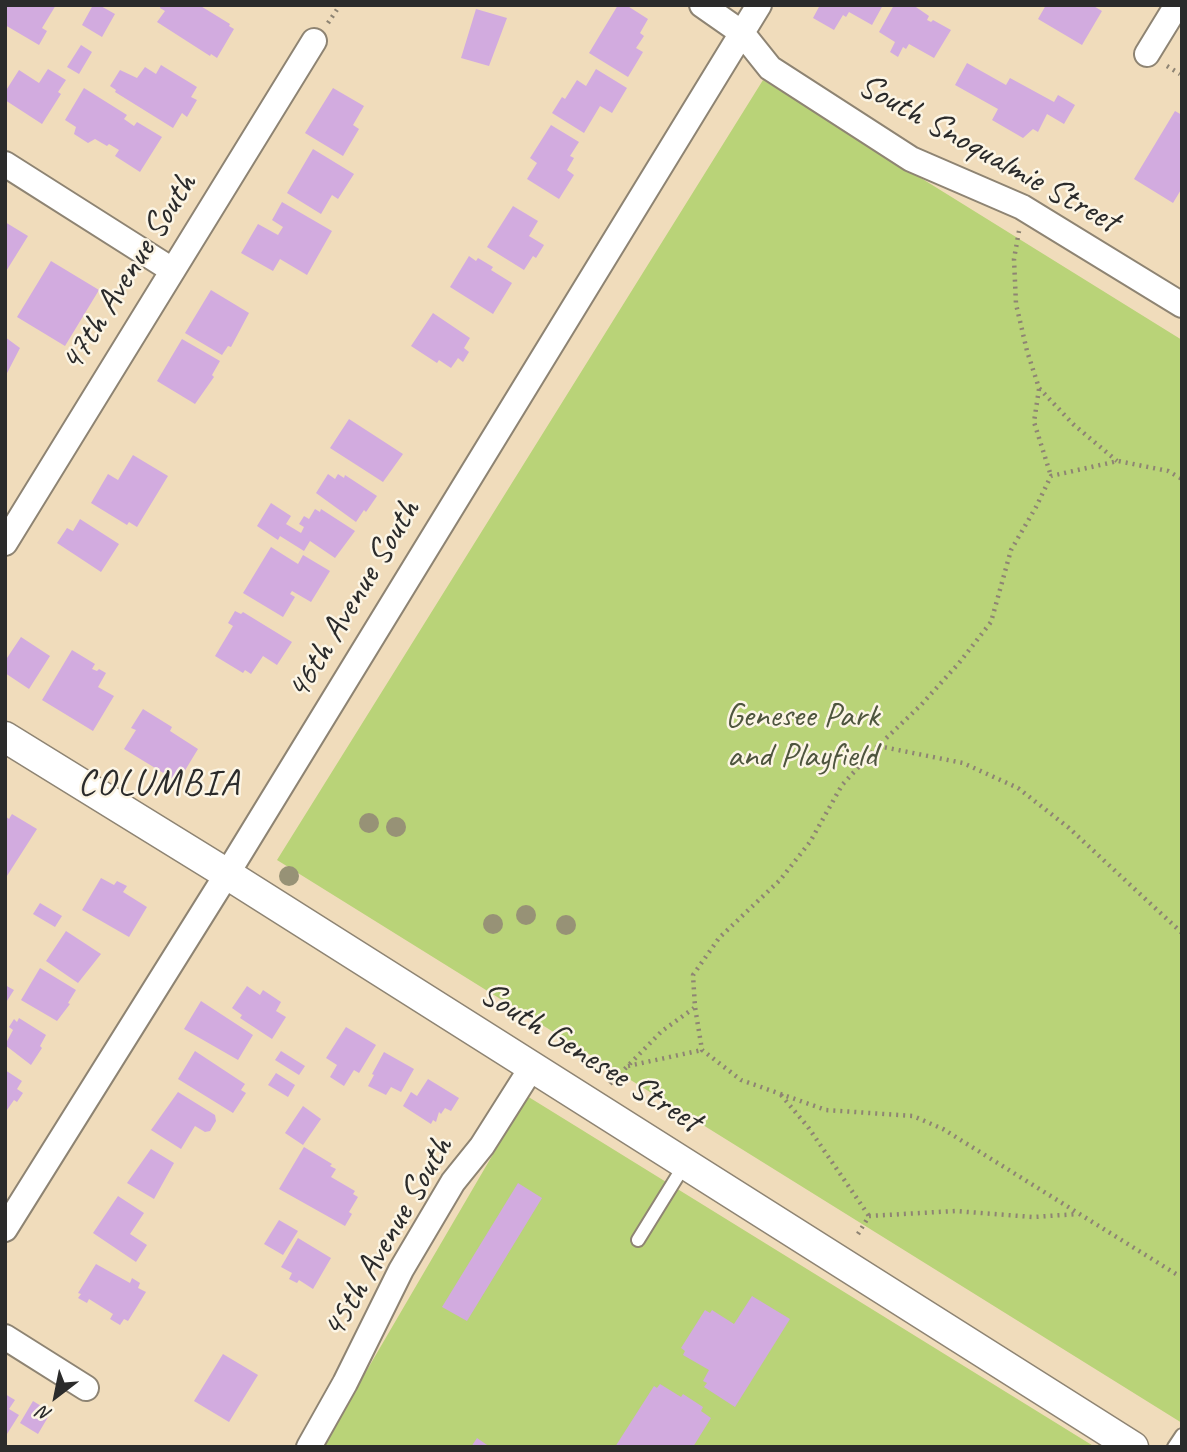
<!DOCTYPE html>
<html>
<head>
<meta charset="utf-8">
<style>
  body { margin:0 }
  #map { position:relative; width:1187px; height:1452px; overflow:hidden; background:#f0dcbb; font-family:Caveat,sans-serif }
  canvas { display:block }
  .frame { position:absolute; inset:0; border:7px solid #2b2b2b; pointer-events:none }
  .north { position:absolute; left:21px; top:1361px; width:70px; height:70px; -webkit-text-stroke:5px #fcf5e5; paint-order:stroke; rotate:212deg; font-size:19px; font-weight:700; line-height:28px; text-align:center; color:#2b2b2b }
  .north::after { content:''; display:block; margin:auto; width:24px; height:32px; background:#2b2b2b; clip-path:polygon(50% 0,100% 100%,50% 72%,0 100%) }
</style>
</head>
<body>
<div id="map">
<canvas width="1187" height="1452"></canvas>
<div class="frame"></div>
<div class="north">N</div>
</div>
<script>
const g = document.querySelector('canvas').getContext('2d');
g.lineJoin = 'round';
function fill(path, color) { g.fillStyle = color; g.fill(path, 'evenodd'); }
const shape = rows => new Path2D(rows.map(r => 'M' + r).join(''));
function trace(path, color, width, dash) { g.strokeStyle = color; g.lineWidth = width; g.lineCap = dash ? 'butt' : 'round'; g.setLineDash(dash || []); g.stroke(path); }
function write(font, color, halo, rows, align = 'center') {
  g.font = font + ' Caveat,sans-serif'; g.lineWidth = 5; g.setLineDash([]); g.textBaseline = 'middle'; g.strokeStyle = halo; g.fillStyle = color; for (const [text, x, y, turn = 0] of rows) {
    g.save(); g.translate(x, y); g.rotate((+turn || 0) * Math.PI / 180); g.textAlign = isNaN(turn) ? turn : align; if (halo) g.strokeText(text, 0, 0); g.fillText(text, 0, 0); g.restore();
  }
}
fill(shape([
  [763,80,1182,340,1182,1423,277,860],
  [527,1096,1095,1447,322,1447]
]), '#b9d378');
fill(shape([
  [8,5,56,5,42,28,47,31,39,45,5,25,5,10],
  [93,5,99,5,115,14,102,37,82,25],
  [161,5,199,5,230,24,229,26,234,29,217,58,211,54,210,56,157,22,165,11,160,8],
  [618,5,626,5,648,19,640,33,644,36,636,48,643,52,628,77,589,53],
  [820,5,883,5,872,25,849,12,846,17,843,15,834,30,813,18],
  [894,5,913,5,929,16,927,20,931,22,933,20,951,30,934,58,909,44,906,49,903,47,898,57,890,52,895,42,879,32],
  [1046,5,1092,5,1102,11,1082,45,1038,19],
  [476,9,507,18,489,66,461,58],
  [81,45,92,52,79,74,67,67],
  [967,63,1006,85,1010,78,1054,102,1058,95,1075,105,1064,124,1047,114,1038,132,1033,129,1023,138,992,120,998,109,955,85],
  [161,65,197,87,191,97,197,100,187,117,182,113,173,128,115,92,116,90,110,86,120,70,137,78,145,67,156,74],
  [48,69,66,80,58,92,61,94,42,124,5,100,5,92,19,70,39,83],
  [596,69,627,88,612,113,600,106,584,133,552,113,562,97,565,99,577,80,586,86],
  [84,88,127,115,124,119,134,126,137,122,162,137,140,172,115,156,119,150,109,144,107,146,95,139,88,143,74,134,76,127,65,120],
  [333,88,364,106,353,125,359,129,343,156,305,133],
  [1175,111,1182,115,1182,188,1173,203,1134,179],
  [551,125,579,142,570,156,574,158,567,170,574,175,559,199,527,179,537,163,530,158],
  [313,149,354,174,338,199,332,195,321,214,287,193],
  [282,202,332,231,307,275,280,259,273,271,241,253,258,224,278,235,283,227,272,220],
  [513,206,538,221,529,236,544,245,536,258,533,256,524,270,487,247],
  [5,222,28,236,5,273],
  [469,256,476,261,478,258,493,267,491,270,512,283,493,314,450,287],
  [51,261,99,290,65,346,17,317],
  [211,290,249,313,231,347,228,346,222,355,185,333],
  [433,313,470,338,464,348,469,352,463,362,458,358,451,368,439,360,437,363,411,346],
  [5,337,20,348,5,377],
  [182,339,220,361,212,375,214,377,195,404,157,381],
  [349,419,403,454,383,482,330,448],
  [133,455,168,476,137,527,129,522,127,525,91,503,108,474,118,480],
  [328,474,335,479,338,474,344,478,345,475,377,496,366,512,364,510,356,522,316,493],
  [271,503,291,516,286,524,301,533,304,527,299,524,304,516,309,519,315,509,320,512,321,509,355,531,335,558,310,541,304,551,280,536,278,540,257,526],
  [80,519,119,544,101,572,57,543,67,528,73,531],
  [271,547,298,564,303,555,330,571,311,602,292,591,290,594,295,597,283,617,243,593],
  [235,611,241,614,243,612,292,642,277,665,263,656,251,674,245,670,243,673,215,656,233,626,228,623],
  [21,637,50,656,29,689,5,673,5,661],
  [72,650,95,664,92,669,97,671,99,669,106,673,98,687,114,696,93,731,42,700],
  [143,709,172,727,170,731,198,749,178,782,124,749,136,730,131,728],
  [12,814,37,829,5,879,5,816,9,819],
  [101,878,114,885,117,881,127,886,123,892,147,907,129,937,82,910],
  [40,903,62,916,55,927,33,914],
  [66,931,101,954,78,983,46,961],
  [40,968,76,990,68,1003,70,1004,57,1021,21,1000],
  [5,985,14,990,5,1004],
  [247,986,260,995,263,990,281,1002,276,1011,286,1017,272,1039,240,1018,242,1015,232,1008],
  [201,1001,253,1035,238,1060,184,1029],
  [19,1018,46,1035,40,1046,42,1048,31,1065,5,1045,13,1030,9,1027,14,1019,17,1022],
  [346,1027,376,1045,359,1073,354,1070,344,1086,330,1077,337,1065,326,1058],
  [195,1051,245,1084,241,1090,246,1093,233,1113,178,1079],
  [281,1051,305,1066,299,1075,275,1060],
  [384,1052,414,1069,401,1092,391,1087,386,1095,368,1086,374,1075,372,1074],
  [5,1070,22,1081,17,1089,23,1093,17,1102,14,1100,7,1110],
  [276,1073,295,1085,288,1097,268,1085],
  [428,1079,459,1098,451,1111,445,1108,441,1114,439,1112,436,1122,433,1120,431,1124,403,1106,411,1092,417,1096],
  [178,1092,215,1115,216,1121,210,1131,205,1132,195,1126,181,1149,151,1130],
  [303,1106,321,1119,303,1145,285,1133],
  [304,1147,332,1164,330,1166,336,1169,331,1177,355,1191,353,1194,358,1197,349,1212,352,1214,345,1226,279,1189],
  [151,1149,174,1163,154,1199,127,1183],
  [518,1183,542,1198,467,1321,442,1307],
  [118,1196,144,1213,130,1234,147,1245,136,1262,93,1233],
  [279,1220,298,1231,283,1255,264,1244],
  [298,1238,331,1258,313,1289,299,1280,297,1283,289,1279,292,1273,281,1267],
  [96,1264,130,1283,132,1278,140,1283,138,1288,146,1292,128,1321,124,1319,120,1325,110,1319,113,1314,89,1299,87,1303,78,1298,81,1294,78,1293],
  [752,1296,790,1319,735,1407,704,1387,707,1383,703,1381,709,1370,683,1355,685,1351,681,1348,705,1310,710,1313,712,1310,734,1324],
  [223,1354,258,1375,229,1422,194,1401],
  [660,1384,681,1397,683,1394,703,1407,701,1411,711,1418,693,1447,615,1447,654,1386,657,1388],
  [5,1394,15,1400,9,1409,19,1415,7,1434,5,1433],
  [33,1401,51,1412,38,1434,20,1423],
  [477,1438,490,1447,471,1447]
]), '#d2abdf');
const service = shape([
  [638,1240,685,1164],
  [1174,1447,1182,1435]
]);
const minor = shape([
  [702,5,742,33,770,68,911,159,1022,207,1182,305],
  [1147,54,1177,5],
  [5,164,172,270],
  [5,543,314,41],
  [5,1229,227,874,759,5],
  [5,1337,86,1388],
  [309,1447,345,1383,401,1270,453,1182,482,1146,532,1067]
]);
const tertiary = shape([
  [5,737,227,874,1133,1447]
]);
trace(service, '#8e8473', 16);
trace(minor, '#8e8473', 28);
trace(tertiary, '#8e8473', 33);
trace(shape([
  [328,23,340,5],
  [1167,66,1180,74],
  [1019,231,1014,259,1016,304,1027,351,1039,388,1073,424,1117,461],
  [1039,389,1034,422,1051,476],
  [878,746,963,763,1018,788,1069,828,1182,933],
  [628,1066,702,1050],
  [610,1084,662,1031,694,1008],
  [781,1095,808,1127,869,1216],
  [858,1234,869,1216,955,1211,1033,1217,1078,1214],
  [1176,1274,943,1129,913,1116,826,1110,741,1080,702,1050,695,1007,693,975,719,938,780,880,810,842,842,785,878,746,921,705,959,663,991,622,1011,550,1036,507,1051,476,1118,461,1168,471,1182,479]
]), '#8e8473', 4.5, [2, 5]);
trace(service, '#fff', 12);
trace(minor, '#fff', 24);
trace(tertiary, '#fff', 30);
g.fillStyle = '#979276';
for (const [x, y] of [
  [369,823],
  [396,827],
  [289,876],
  [526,915],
  [493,924],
  [566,925]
]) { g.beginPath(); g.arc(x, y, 10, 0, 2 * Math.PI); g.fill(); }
write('35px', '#2b2b2b', '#fcf5e5', [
  ["South Snoqualmie Street",988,154,29],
  ["47th Avenue South",129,273,-58],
  ["46th Avenue South",354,600,-59],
  ["South Genesee Street",590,1058,32],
  ["45th Avenue South",388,1238,-60]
]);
write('35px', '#4e553e', '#fcf5e5', [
  ["Genesee Park",802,717],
  ["and Playfield",802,757]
]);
g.letterSpacing = '2px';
write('37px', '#2b2b2b', '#fcf5e5', [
  ["COLUMBIA",159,784]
]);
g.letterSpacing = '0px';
</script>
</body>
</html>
